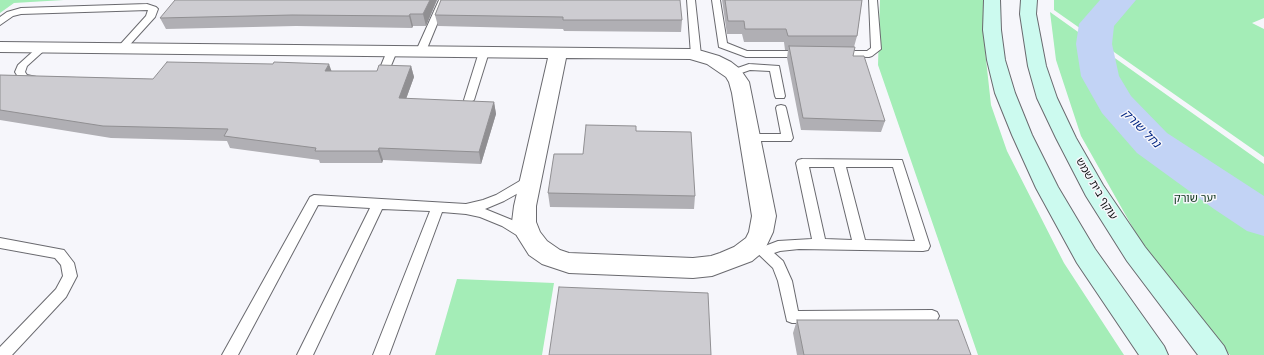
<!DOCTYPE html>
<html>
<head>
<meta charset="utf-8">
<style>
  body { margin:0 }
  canvas { display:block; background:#f6f6fb }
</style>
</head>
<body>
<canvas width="1264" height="355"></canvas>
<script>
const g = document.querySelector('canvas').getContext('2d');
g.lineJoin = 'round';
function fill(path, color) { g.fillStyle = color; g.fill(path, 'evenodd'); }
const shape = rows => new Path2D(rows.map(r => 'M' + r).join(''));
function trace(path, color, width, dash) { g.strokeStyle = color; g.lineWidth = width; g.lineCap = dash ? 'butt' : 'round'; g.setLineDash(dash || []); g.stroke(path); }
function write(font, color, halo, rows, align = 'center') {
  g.font = font + ' Poppins,"Noto Sans Hebrew",sans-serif'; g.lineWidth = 3; g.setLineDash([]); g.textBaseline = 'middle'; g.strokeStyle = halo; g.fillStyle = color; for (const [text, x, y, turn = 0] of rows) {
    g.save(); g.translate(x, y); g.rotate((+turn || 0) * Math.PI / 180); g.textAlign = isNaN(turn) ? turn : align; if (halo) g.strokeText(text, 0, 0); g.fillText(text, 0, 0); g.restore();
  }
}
fill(shape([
  [0,0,64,0,14,3,0,13],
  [880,0,985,0,983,32,991,105,1007,151,1064,263,1124,355,978,355,878,65],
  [1054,0,1264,0,1264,18,1252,23,1264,29,1264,157,1054,10],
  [1050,12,1264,164,1264,355,1230,355,1151,260,1081,136,1056,60],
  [457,279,554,283,542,355,435,355]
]), '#a4edb7');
fill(shape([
  [1100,0,1136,0,1114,26,1112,44,1119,76,1131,96,1167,133,1264,196,1264,236,1247,231,1214,209,1137,153,1102,113,1081,76,1076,44,1079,24,1100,0]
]), '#c2d3f5');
const service = shape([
  [439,0,447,0,426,51,424,53,418,53,416,51,439,0],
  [687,0,695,0,701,55,696,58,691,55,687,0],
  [712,0,720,0,727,43,747,51,804,51,809,54,804,57,746,57,719,47,712,0],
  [869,0,877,0,881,49,872,56,869,57,835,56,833,54,835,52,838,51,867,51,871,48,869,0],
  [147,4,156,7,158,9,155,17,125,50,122,51,117,48,146,16,148,10,21,14,13,16,0,25,0,17,7,12,21,8,147,4],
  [43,44,48,47,27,66,25,72,27,75,41,78,42,80,37,83,20,80,15,72,18,65,40,45,43,44],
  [392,48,397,51,388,73,387,75,379,75,378,73,387,51,392,48],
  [484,49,489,52,474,100,469,103,465,102,464,100,479,52,484,49],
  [749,64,779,66,785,96,784,98,776,98,775,96,770,71,750,70,733,76,728,73,729,71,749,64],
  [781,105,785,106,786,108,793,138,791,141,746,141,744,138,746,135,750,134,781,134,776,108,777,106,781,105],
  [802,159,902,160,930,246,928,250,923,251,799,249,780,251,774,253,783,261,792,281,798,311,932,310,937,312,939,316,937,320,932,322,792,323,787,321,778,281,773,268,751,247,753,243,758,242,765,246,778,241,812,239,796,163,798,160,802,159],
  [809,167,834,167,852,240,825,239,809,167],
  [846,167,893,167,915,241,865,240,846,167],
  [530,175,534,176,536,179,522,191,504,201,485,209,512,220,533,231,534,235,533,239,528,240,523,239,502,226,480,217,466,214,442,212,389,355,373,355,430,211,382,209,313,355,297,355,370,208,318,205,238,355,222,355,310,197,314,195,466,204,483,200,496,195,530,175],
  [0,238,64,250,74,263,77,276,66,297,12,355,0,355,0,347,56,289,63,276,61,265,55,258,0,248,0,238]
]);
const minor = shape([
  [0,42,690,49,702,51,719,56,731,62,740,69,749,82,776,216,773,232,764,251,752,261,712,276,693,278,569,273,542,264,529,255,517,236,512,222,514,206,548,58,0,52,0,42],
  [566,58,690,59,707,64,726,77,729,82,732,93,752,216,749,232,746,238,734,247,720,253,711,256,693,258,569,253,560,250,547,241,540,232,536,222,536,206,566,58]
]);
const secondary = shape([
  [984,0,1000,0,1001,30,1005,60,1015,93,1032,135,1058,187,1095,249,1164,346,1168,355,1139,355,1077,263,1036,188,1012,135,995,93,987,60,983,30,984,0],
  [1021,0,1037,0,1036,14,1046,66,1057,98,1076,138,1103,185,1145,247,1224,346,1228,355,1198,355,1127,261,1086,196,1056,138,1037,98,1028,66,1020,14,1021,0]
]);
trace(service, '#6a6a6f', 2);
trace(minor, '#6a6a6f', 2);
trace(secondary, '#6a6a6f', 2);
fill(service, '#fff');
fill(minor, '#fff');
fill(secondary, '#ccfaef');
fill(shape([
  [437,0,426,26,413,26,412,28,296,26,166,29,160,18],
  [441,0,682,20,681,32,564,31,563,29,438,26,435,15],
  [722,0,862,0,857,36,854,47,853,56,885,121,881,132,801,130,787,58,788,50,785,50,784,42,744,42,742,34,727,34],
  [411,66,414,77,406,99,494,102,496,114,481,164,383,160,382,163,320,163,319,160,230,148,227,141,111,138,0,120,0,75,153,79,331,71,377,71],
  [636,131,695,196,694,209,550,207,548,193,583,154],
  [797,320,971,355,797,355,793,333]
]), '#b0afb4');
fill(shape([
  [430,0,437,0,426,26,423,14],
  [410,14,413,26,412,28,409,16],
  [329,64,333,75,325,71],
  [411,66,414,77,402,110,399,98],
  [494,102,496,114,481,164,479,152],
  [379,148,383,160,382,163,378,151]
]), '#908f92');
const building = shape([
  [175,0,430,0,423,14,410,14,409,16,292,15,160,18,175,0],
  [441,0,680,0,682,20,563,20,563,17,435,15,441,0],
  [725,0,862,0,857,36,788,36,786,29,745,29,744,21,728,21,725,0],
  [789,46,855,47,853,56,864,56,885,121,803,118,789,46],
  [167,62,273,64,274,62,329,64,325,71,377,71,379,65,411,66,399,98,494,102,479,152,379,148,378,151,315,151,316,148,224,136,228,129,103,126,0,110,0,75,153,79,167,62],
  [586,125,636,126,636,131,691,132,695,196,548,193,554,154,583,154,586,125],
  [559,287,708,293,711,355,549,355,559,287],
  [797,320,958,320,971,355,804,355,797,320]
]);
fill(building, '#cdccd1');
trace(building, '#908f92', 1);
write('11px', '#111213', '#f6f6fb', [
  ["עוקף בית שמש",1096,189,59]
]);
write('11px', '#0c331a', '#f6f6fb', [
  ["יער שורק",1195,199]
]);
write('italic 12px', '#042784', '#f6f6fb', [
  ["נחל שורק",1141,129,45]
]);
</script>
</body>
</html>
